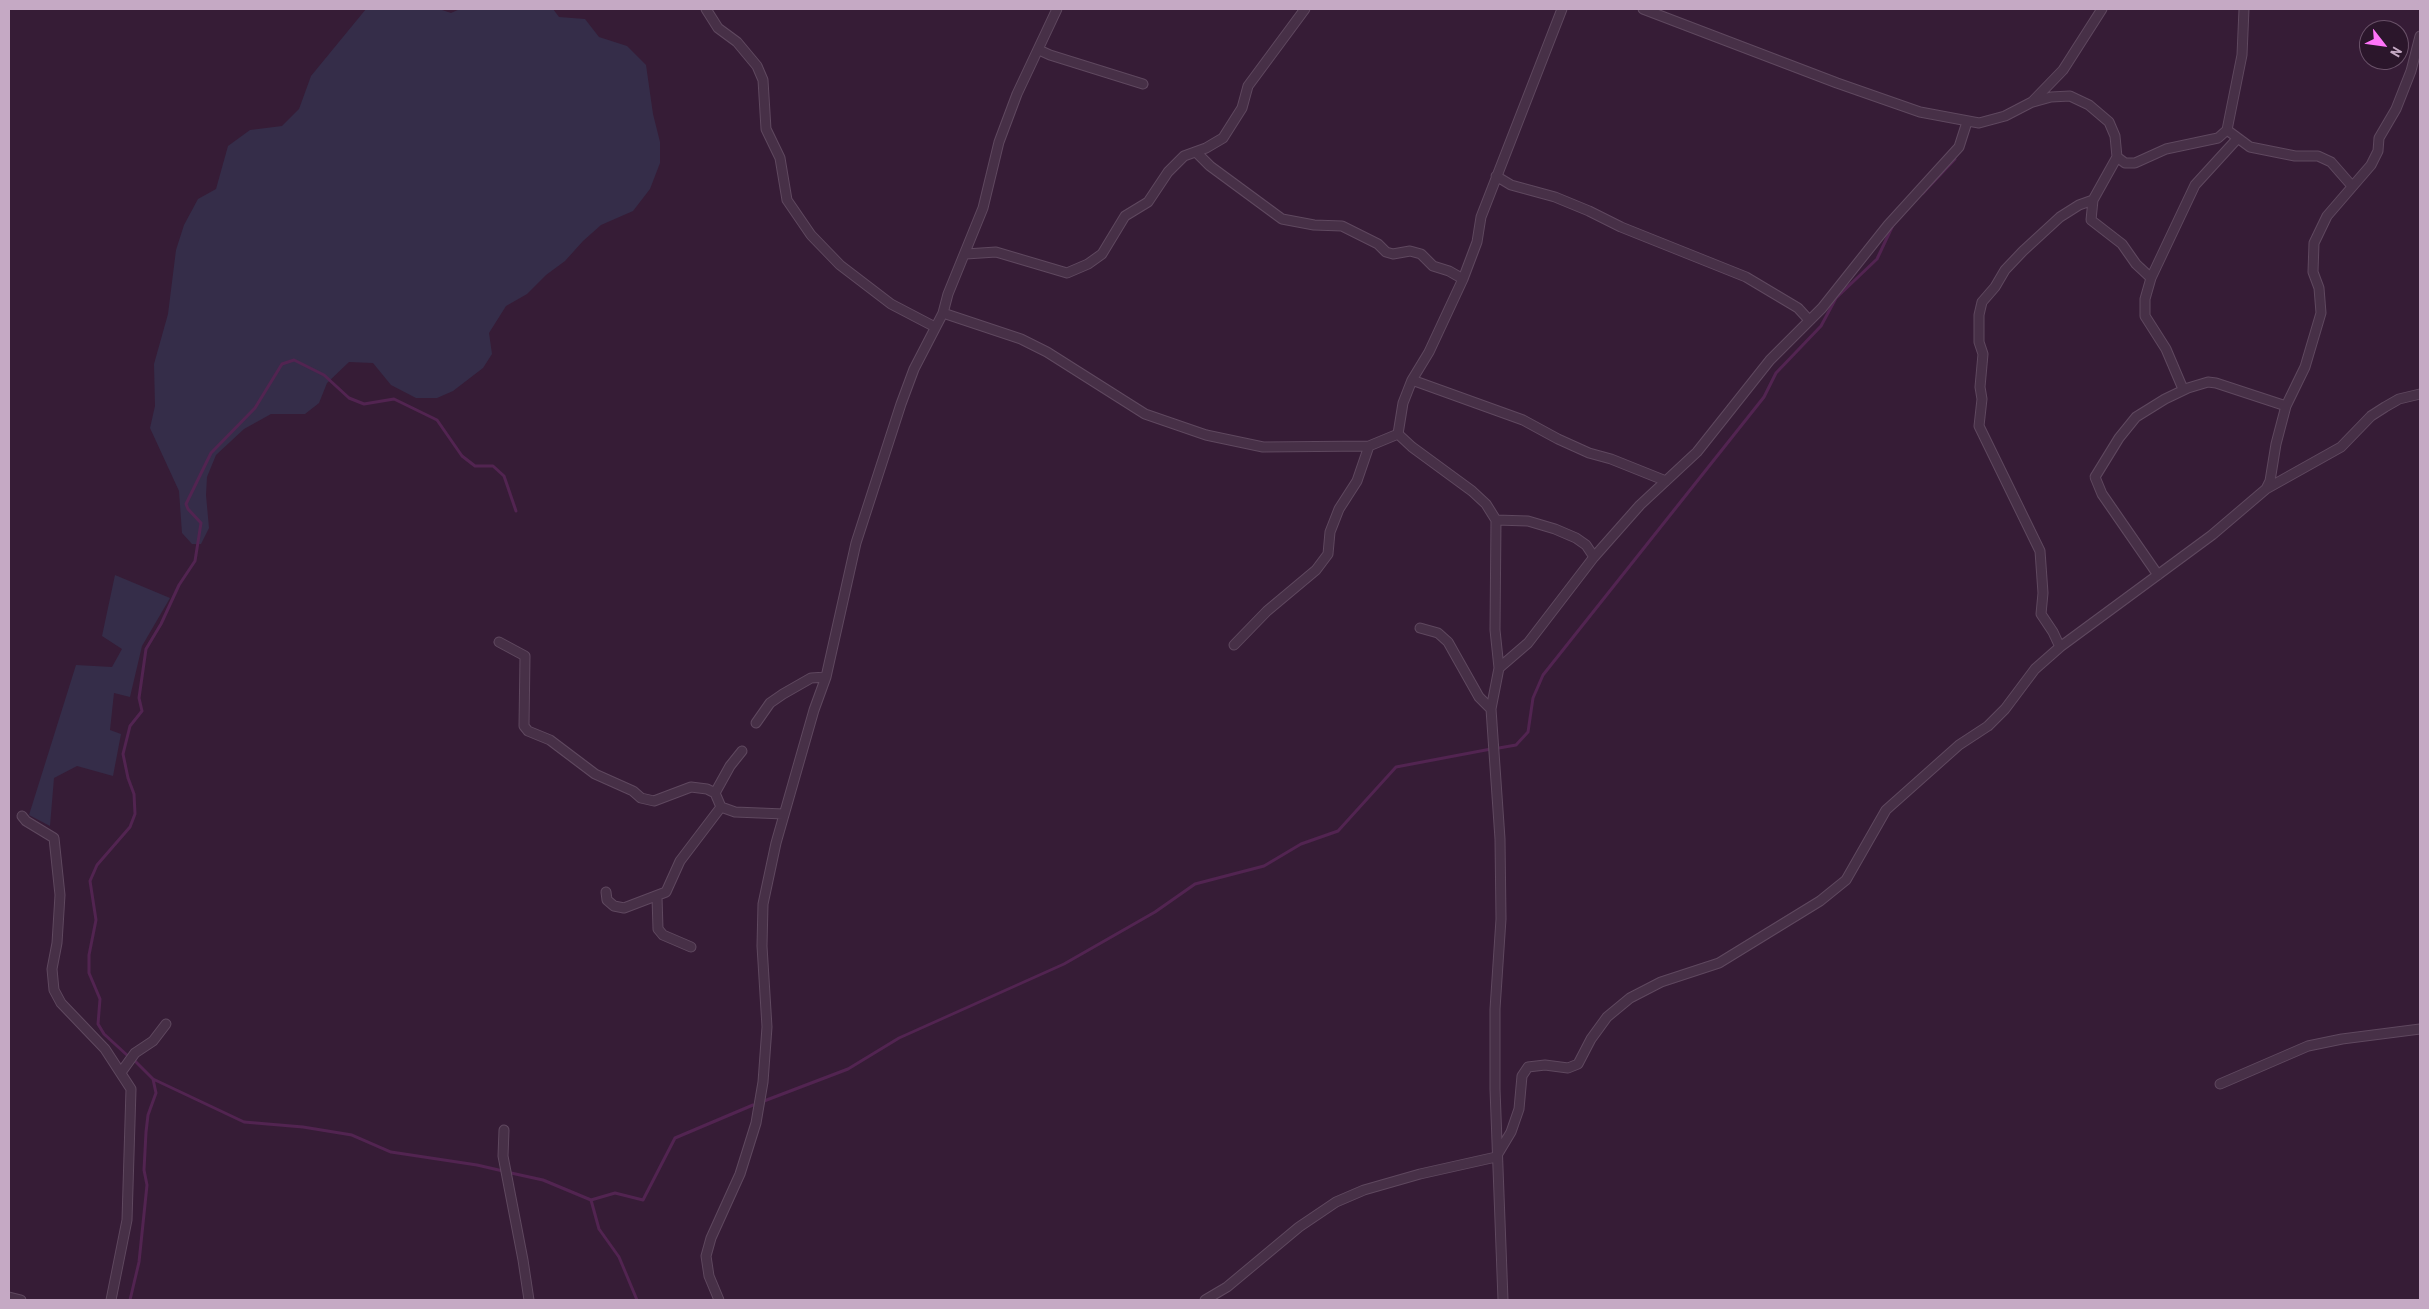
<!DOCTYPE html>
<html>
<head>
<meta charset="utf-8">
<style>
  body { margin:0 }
  #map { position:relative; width:2429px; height:1309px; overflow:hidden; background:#361c36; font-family:"Roboto Condensed",sans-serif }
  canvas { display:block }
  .frame { position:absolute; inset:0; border:10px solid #c5a9c4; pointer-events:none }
  .north { position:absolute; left:2359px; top:20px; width:50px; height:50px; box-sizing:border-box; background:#2b162b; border:1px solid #695168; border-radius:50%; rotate:120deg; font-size:14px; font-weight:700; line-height:20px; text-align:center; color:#c5a9c4 }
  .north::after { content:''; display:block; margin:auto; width:18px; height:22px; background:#ff74f9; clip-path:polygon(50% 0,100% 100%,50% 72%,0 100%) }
</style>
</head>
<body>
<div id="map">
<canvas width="2429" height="1309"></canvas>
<div class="frame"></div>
<div class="north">N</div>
</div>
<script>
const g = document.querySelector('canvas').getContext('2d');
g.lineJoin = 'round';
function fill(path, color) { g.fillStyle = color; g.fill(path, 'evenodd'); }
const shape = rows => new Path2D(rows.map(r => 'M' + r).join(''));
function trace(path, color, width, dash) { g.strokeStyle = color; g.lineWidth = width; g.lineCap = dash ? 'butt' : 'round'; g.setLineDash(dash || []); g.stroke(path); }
fill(shape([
  [366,9,439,9,451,13,460,9,553,9,559,17,585,19,599,37,627,46,646,65,653,114,660,142,660,163,650,189,633,211,601,225,583,241,565,261,546,275,527,294,506,306,489,333,492,354,483,368,453,391,437,398,416,398,391,385,373,363,349,362,327,383,319,403,305,414,271,414,244,429,216,455,207,477,206,495,209,528,201,544,192,544,182,533,179,491,150,428,155,406,154,364,168,314,176,250,184,225,198,199,216,189,228,146,250,130,282,126,299,109,311,76],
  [115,575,170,598,142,646,130,697,114,693,110,730,121,734,113,776,77,766,54,778,50,826,29,815,76,665,112,667,122,649,102,636]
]), '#352d49');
trace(shape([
  [1923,193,1955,159],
  [1499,748,1516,745,1528,732,1533,698,1543,675,1764,397,1776,373,1821,326,1836,298,1877,259,1893,225],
  [128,1056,104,1034,98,1024,100,999,89,973,89,955,96,920,90,881,97,865,130,827,135,814,134,794,128,778,123,754,130,726,142,711,139,698,146,649,161,624,179,585,195,561,201,523,188,509,186,504,211,453,255,408,282,364,294,360,324,375,349,398,364,404,394,399,437,420,462,456,475,466,493,466,504,476,516,511],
  [153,1079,244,1122,303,1127,352,1135,391,1152,477,1165,503,1171],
  [764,1101,848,1069,899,1038,1064,964,1155,912,1195,884,1264,866,1301,844,1338,831,1396,767,1491,749],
  [511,1173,543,1180,591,1200,615,1193,643,1200,675,1138,753,1105],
  [591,1200,599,1229,619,1257,637,1300],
  [130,1300,139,1262,147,1185,144,1170,146,1132,148,1115,156,1093,153,1079,134,1060]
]), '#522451', 3);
const minor = shape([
  [706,9,718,28,737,42,757,66,763,80,766,129,780,158,787,200,811,235,840,265,891,304,935,327],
  [1643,9,1837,83,1920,112,1979,123,2005,116,2032,102,2063,70,2102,9],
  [1039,50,1050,55,1143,84],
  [2033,102,2051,97,2070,96,2089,105,2109,122,2115,136,2117,157,2125,163,2135,163,2166,149,2218,138,2227,130,2242,55,2244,9],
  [2227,130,2250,147,2295,156,2318,156,2331,162,2352,186],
  [1196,152,1210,166,1282,219,1314,225,1342,226,1378,244,1386,252,1393,254,1410,251,1421,254,1433,266,1449,271,1463,279],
  [2117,157,2093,200,2091,220,2122,244,2136,264,2151,278],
  [1496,176,1511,185,1555,197,1589,211,1621,227,1746,277,1798,308,1809,320],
  [966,254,996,252,1067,273,1088,264,1102,254,1125,216,1148,202,1168,172,1184,156,1206,148,1223,138,1242,108,1248,86,1305,9],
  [943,313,1021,339,1047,352,1145,414,1206,435,1263,447,1369,446,1398,434],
  [1412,380,1523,420,1558,439,1589,453,1611,459,1666,481],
  [2183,389,2166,349,2145,316,2145,299,2151,278,2195,185,2237,139],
  [2266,489,2270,481,2276,444,2286,406,2305,367,2321,313,2319,288,2313,272,2314,243,2327,216,2371,165,2378,151,2379,138,2396,109,2411,71,2420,36],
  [1496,520,1528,521,1555,529,1576,538,1586,545,1594,557],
  [2158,575,2102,494,2095,477,2119,438,2136,417,2165,399,2188,388,2208,382,2216,383,2286,406],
  [1420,628,1438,633,1448,642,1479,697,1491,709],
  [499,642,525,656,524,726,528,731,550,740,595,774,633,791,641,798,654,801,691,787,707,789,715,793,721,807,735,812,784,814],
  [1234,645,1267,611,1316,570,1328,554,1330,532,1339,509,1357,481,1369,446],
  [2060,647,2053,632,2041,614,2043,593,2040,551,1979,426,1982,399,1980,387,1983,354,1979,342,1979,315,1982,302,1995,287,2005,270,2023,251,2060,217,2079,205,2093,200],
  [1499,668,1528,643,1594,557,1640,505,1697,452,1770,360,1822,308,1888,225,1959,147,1967,122],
  [756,723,770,703,783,694,811,678,826,677],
  [715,793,730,766,742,751],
  [22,816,26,821,54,838,60,895,57,943,52,969,54,990,61,1003,105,1049,131,1089,127,1220,111,1300],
  [606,892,607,900,614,906,624,908,666,892,680,861,721,807],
  [657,897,658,929,663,935,691,947],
  [122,1071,135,1053,153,1041,166,1024],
  [2220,1084,2308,1046,2342,1039,2420,1029],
  [504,1130,503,1156,523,1260,529,1300],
  [9,1297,21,1300],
  [719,1300,709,1276,706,1256,711,1238,740,1174,756,1123,763,1082,767,1027,762,946,763,904,776,843,814,710,826,677,856,543,901,404,914,369,943,313,948,294,983,208,999,142,1017,94,1057,9],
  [1205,1300,1227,1287,1299,1227,1336,1202,1364,1190,1420,1174,1496,1157,1511,1132,1519,1109,1522,1076,1528,1067,1545,1065,1568,1068,1578,1064,1591,1039,1607,1017,1630,998,1661,982,1719,963,1820,901,1846,880,1886,810,1959,745,1988,726,2005,709,2035,669,2060,647,2212,535,2266,489,2341,447,2371,416,2385,407,2399,399,2420,394],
  [1503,1300,1495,1089,1495,1009,1501,919,1500,839,1491,709,1499,668,1495,630,1496,520,1486,504,1472,491,1412,447,1398,434,1403,403,1412,380,1429,352,1463,279,1477,242,1481,217,1562,9]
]);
trace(minor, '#5f485f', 11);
trace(minor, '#473047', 9);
</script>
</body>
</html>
